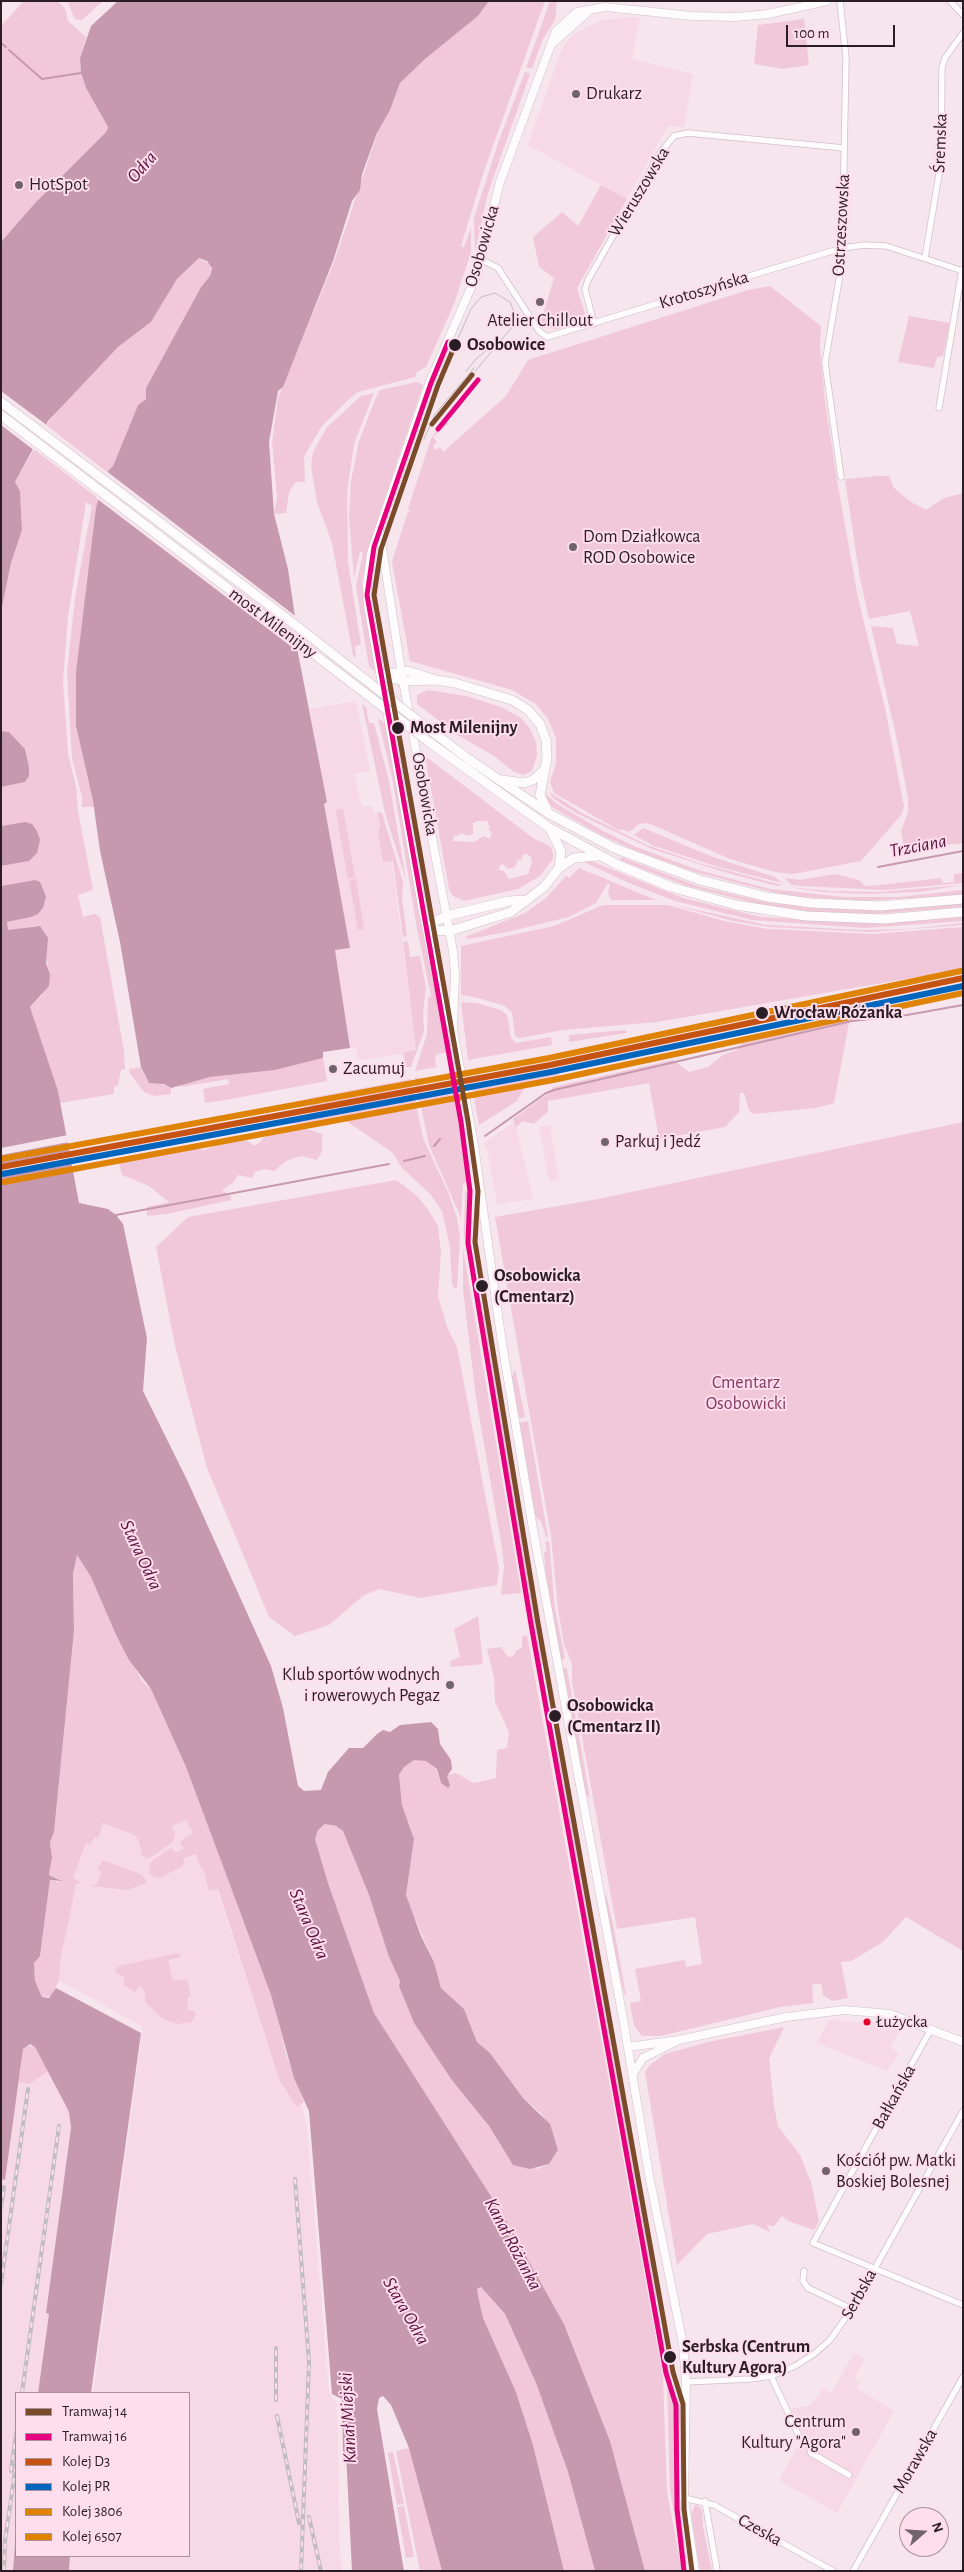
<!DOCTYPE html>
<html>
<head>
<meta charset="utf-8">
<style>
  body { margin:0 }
  #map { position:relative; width:964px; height:2572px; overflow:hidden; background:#f6e5ed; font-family:"Alegreya Sans",sans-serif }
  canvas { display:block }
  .frame { position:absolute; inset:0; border:2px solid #2a1e24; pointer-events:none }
  .legend { position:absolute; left:15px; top:2392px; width:175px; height:165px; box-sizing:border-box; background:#feddec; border:1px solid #a9919c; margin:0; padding:6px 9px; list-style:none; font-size:15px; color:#2a1e24 }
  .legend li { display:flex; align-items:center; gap:10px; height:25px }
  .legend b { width:25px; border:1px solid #a9919c }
  .north { position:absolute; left:899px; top:2507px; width:50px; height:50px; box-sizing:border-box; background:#feddec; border:1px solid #a9919c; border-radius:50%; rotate:71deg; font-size:14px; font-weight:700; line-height:20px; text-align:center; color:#2a1e24 }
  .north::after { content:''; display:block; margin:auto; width:18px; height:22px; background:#71646a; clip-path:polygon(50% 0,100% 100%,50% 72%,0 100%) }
  .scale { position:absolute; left:786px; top:25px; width:109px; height:22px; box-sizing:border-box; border:2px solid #2a1e24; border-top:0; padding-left:6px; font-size:15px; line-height:18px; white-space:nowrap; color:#2a1e24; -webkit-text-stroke:4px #feddec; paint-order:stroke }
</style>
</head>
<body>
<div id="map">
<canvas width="964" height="2572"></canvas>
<div class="frame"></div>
<ul class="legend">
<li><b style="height:6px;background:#7a4b2a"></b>Tramwaj 14</li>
<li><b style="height:6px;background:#e5007d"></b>Tramwaj 16</li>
<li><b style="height:6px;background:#c65312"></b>Kolej D3</li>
<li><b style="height:6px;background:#0065bd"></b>Kolej PR</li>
<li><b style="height:6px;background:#df8305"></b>Kolej 3806</li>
<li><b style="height:6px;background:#df8305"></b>Kolej 6507</li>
</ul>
<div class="north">N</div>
<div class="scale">100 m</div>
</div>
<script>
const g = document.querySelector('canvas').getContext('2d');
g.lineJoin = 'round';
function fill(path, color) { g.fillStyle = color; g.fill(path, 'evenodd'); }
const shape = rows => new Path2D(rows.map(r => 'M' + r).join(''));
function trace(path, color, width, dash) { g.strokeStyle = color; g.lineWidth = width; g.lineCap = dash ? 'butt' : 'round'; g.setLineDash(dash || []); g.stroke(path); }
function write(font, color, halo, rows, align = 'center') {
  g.font = font + ' "Alegreya Sans",sans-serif'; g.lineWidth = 4; g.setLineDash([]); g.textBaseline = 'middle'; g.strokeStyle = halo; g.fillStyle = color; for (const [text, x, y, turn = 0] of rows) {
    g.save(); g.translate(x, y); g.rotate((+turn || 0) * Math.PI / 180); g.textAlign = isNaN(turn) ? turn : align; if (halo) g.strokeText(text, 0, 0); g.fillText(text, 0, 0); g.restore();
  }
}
fill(shape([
  [630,17,640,18,632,59,693,74,684,127,668,126,627,199,528,145,561,51,566,42,575,33,602,20],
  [356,701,370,771,354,774,362,807,372,806,374,813,379,814,383,862,392,861,416,1051,365,1060,357,1059,356,1047,350,1048,335,950,350,948,324,803,327,802,310,709],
  [515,1122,533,1199,497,1204,488,1153,484,1143],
  [550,1125,559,1179,549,1181,539,1127],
  [186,1820,210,1868,279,2079,299,2092,307,2128,329,2393,337,2404,340,2555,342,2571,69,2571,71,2556,189,2556,189,2393,93,2393,143,2027,59,1980,72,1877,90,1828,103,1822,134,1835,139,1841,153,1837,175,1823],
  [829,2020,903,2026,890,2046,899,2054,887,2071,817,2043],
  [35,2047,69,2112,71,2128,46,2313,49,2314,38,2393,16,2393,16,2530,13,2571,1,2571,1,2179,5,2179,23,2049],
  [854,2353,865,2359,854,2378,860,2382,856,2388,894,2411,837,2513,779,2480,804,2435,792,2414,792,2408,810,2406,824,2388,831,2393]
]), '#f6d8e6');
fill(shape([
  [24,1,57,1,65,8,68,21,86,37,80,58,81,73,86,88,108,127,107,131,36,202,1,242,1,26],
  [67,1,103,1,82,20,75,19],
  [489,1,545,1,484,171,461,246,464,247,471,228,471,252,454,304,426,367,417,372,415,377,358,392,349,399,321,427,304,457,305,482,296,482,289,492,286,513,274,514,277,497,272,442,278,398,334,262,382,120,390,110,400,83,425,59,478,16],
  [550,1,557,1,555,20,543,39,532,68,526,68],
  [804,19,809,65,783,69,754,64,758,25],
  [525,72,530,74,488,193,475,251,474,218,498,143],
  [601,185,627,199,577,288,585,313,581,322,557,329,549,328,541,321,554,278,539,267,533,237,562,212,578,226],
  [199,258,211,265,210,276,201,287,146,388,146,399,138,405,113,466,107,472,46,425,66,400,118,347,151,322,177,279],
  [770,286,821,326,820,347,825,401,837,480,858,598,885,708,904,806,902,814,861,861,793,874,775,872,730,859,648,823,639,824,629,832,621,829,620,831,554,793,550,782,556,763,556,738,548,719,536,704,512,690,410,661,392,562,408,511,412,512,408,509,431,439,445,419,449,423,433,437,437,442,433,446,436,450,440,447,443,452,506,396,528,360,748,290],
  [909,316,950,323,943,356,937,357,934,368,898,362],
  [417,382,423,385,381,509,367,555,362,583,376,672,369,667,356,586,363,553,360,552,354,577,349,518,351,481,359,441,376,397,380,390],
  [374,393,354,444,347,492,348,562,361,645,355,646,356,658,353,655,332,543,317,502,311,466,313,452,327,427,361,396],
  [34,449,99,499,76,672,76,726,94,807,82,807,82,797,72,758,67,672,75,598,92,506,86,502,68,617,63,681,68,754,76,786,78,811,93,890,78,895,83,917,95,914,100,917,124,1051,125,1069,121,1070,118,1085,114,1087,114,1094,60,1103,30,1007,42,995,50,974,46,958,35,926,8,931,7,922,31,917,43,908,46,897,35,880,1,886,1,866,29,861,25,822,1,826,1,787,25,782,29,776,29,767,25,749,9,732,1,731,1,612,11,563,22,530,20,491,15,482],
  [878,476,889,476,894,488,911,502,926,510,944,498,963,493,963,843,904,850,901,831,908,812,908,798,896,736,871,626,893,628,897,644,919,646,910,611,869,619,859,573,845,479],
  [428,690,466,696,501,707,521,718,530,729,536,742,537,755,532,771,523,775,514,772,494,756,456,734,417,704,417,695],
  [362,704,366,707,369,723,374,723,389,781,406,880,385,813],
  [378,718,387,725,432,980,451,1046,449,1047,451,1054,447,1052,437,1054,435,1058,436,1067,415,1071,427,1034,428,998,431,996,417,929,393,782],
  [425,756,533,838,550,846,553,853,553,859,540,876,518,889,464,901,453,896,449,889],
  [478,821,487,821,490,829,487,830,492,832,490,839,483,836,474,842,453,841,454,836,458,836,461,833,469,836,473,834,473,823],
  [527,854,531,857,532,862,528,874,509,879,504,871,499,870,500,865,503,864,508,869,515,867,518,859,521,860,523,855],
  [549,792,582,813,647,845,699,863,782,885,777,886,724,872,652,849,576,813,554,799],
  [543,795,547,795,557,804,603,831,634,846,698,870,770,889,844,897,899,897,963,890,963,895,863,901,788,896,695,872,636,851,601,835,552,807],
  [338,809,343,809,355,877,348,879,336,812],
  [377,812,382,813,403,882,402,899,407,936,403,937,393,861,383,862,378,831,380,829,380,824],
  [643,828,713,857,775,877,782,883,715,866,654,846,634,835],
  [621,857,697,886,766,902,835,909,897,909,963,903,963,907,874,914,823,913,767,906,687,886,642,869,620,860],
  [586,859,683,898,761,917,865,923,963,916,963,921,865,928,752,920,675,901,629,883,584,862,576,862,567,867,573,862],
  [579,868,656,900,611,900,608,893,610,885,608,883,596,903,569,917,507,932,469,939,465,937,525,913,545,899,566,876,569,878],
  [963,873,963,883,884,890,801,886,792,885,784,878,800,880,835,874,859,880,865,886,871,886,932,879,941,878,943,883,954,882,954,874],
  [356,879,364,929,358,930,349,880],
  [963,885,919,892,866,894,824,892,788,887,831,891,878,892],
  [603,905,668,905,724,921,768,929,873,934,963,927,963,969,657,1022,563,1030,520,1038,515,1036,512,1013,505,1006,478,998,461,995,461,946,554,926],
  [674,905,766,925,860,930,908,929,963,923,963,925,871,932,769,927,733,921],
  [408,941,410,957,420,956,426,988,423,1014,424,1031,411,1067,406,1067,403,1053,416,1050,403,942],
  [461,1002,477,1003,501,1010,507,1015,511,1038,516,1043,551,1037,552,1045,468,1060],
  [848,1018,849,1023,834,1103,816,1108,753,1114,749,1110,744,1093,740,1093,739,1112,725,1127,659,1139,649,1083,548,1101,548,1112,534,1124,523,1121,516,1127,513,1119,550,1092,553,1087,673,1060,689,1072,708,1067,723,1055,737,1050,742,1043],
  [625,1030,627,1033,569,1042,569,1035],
  [323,1058,327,1081,231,1099,205,1103,203,1089,229,1084,228,1079,181,1087,179,1084,210,1077,275,1070],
  [141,1067,144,1075,171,1088,171,1094,154,1096,144,1092,129,1072,129,1069],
  [557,1068,559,1076,527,1083,517,1101,479,1125,472,1085,478,1087,478,1084],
  [419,1077,422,1096,445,1091,446,1095,458,1093,465,1130,462,1136,469,1178,463,1185,461,1218,429,1145,415,1078],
  [411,1079,423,1138,448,1192,457,1218,460,1238,457,1288,454,1288,452,1283,450,1247,442,1211,430,1194,402,1168,393,1153,339,1116,327,1126,280,1123,204,1139,201,1134,312,1114,310,1098],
  [963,1122,963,1951,906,1917,883,1942,851,1961,841,1962,848,1998,832,2001,823,1995,821,1984,816,1984,812,1985,813,2003,780,2007,661,2036,642,2036,634,2026,630,2003,641,2001,635,1969,685,1960,686,1967,702,1964,695,1917,617,1929,572,1682,572,1664,564,1644,558,1609,551,1536,495,1217,598,1199],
  [307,1129,322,1134,322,1151,317,1160,301,1156,286,1161,274,1171,265,1169,255,1172,252,1178,238,1175,234,1182,222,1190,231,1196,231,1200,167,1214,147,1216,147,1207,169,1202,149,1186,122,1175,119,1164,119,1161,129,1157,187,1147,205,1150,222,1142,243,1138,255,1146,272,1131],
  [396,1180,417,1196,429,1211,438,1226,441,1252,438,1296,447,1327,457,1347,499,1568,497,1585,420,1598,380,1589,364,1595,329,1625,295,1636,269,1617,207,1468,175,1346,156,1247,188,1217],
  [465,1191,469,1192,469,1239,478,1293,474,1293,464,1235],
  [463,1248,521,1591,522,1593,501,1595,504,1567,502,1548,476,1398,463,1290],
  [480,1297,483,1314,485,1314,544,1665,536,1666,475,1299],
  [515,1369,525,1417,521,1418,518,1416,511,1379],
  [528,1421,548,1537,546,1537,541,1521,536,1518,519,1425,521,1422],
  [549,1541,555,1609,565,1658,561,1661,546,1576,544,1552,547,1551,545,1542],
  [77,1555,91,1577,116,1635,143,1682,151,1689,186,1767,274,2003,286,2054,304,2102,297,2107,279,2079,218,1889,209,1891,203,1868,201,1868,196,1854,184,1858,183,1866,159,1878,152,1876,149,1872,151,1862,171,1848,176,1853,184,1848,180,1842,193,1833,186,1820,171,1826,175,1833,173,1842,148,1859,142,1856,139,1841,134,1835,103,1823,98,1838,94,1837,91,1845,86,1843,73,1878,79,1881,80,1884,76,1884,61,1957,59,1980,52,1996,42,1997,35,1981,34,1963,40,1956,50,1880,59,1882,60,1879,49,1875,52,1858,50,1842,54,1832,74,1631,73,1574],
  [478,1616,483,1664,451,1667,450,1661,460,1657,454,1629],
  [527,1635,663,2376,667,2492,682,2571,645,2571,610,2441,564,2324,503,2215,374,2013,328,1883,315,1839,318,1830,325,1824,336,1826,343,1831,369,1895,389,1957,400,1981,399,1986,414,2023,451,2079,489,2126,509,2159,537,2169,549,2164,558,2150,542,2114,523,2098,490,2053,477,2042,464,2009,441,1988,434,1962,409,1905,406,1894,414,1839,402,1805,399,1775,404,1767,414,1760,420,1760,426,1761,436,1769,441,1783,447,1775,456,1773,474,1783,496,1778,497,1750,507,1748,509,1732,495,1702,494,1678,487,1649,501,1647,508,1657,513,1656,517,1650,522,1648,522,1636],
  [562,1667,567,1669,590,1798,585,1794],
  [544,1681,549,1711,555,1742,558,1742,657,2287,656,2303,672,2384,667,2380,540,1682],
  [103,1860,142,1875,147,1883,128,1890,90,1886,96,1885,102,1871,97,1869],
  [606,1894,614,1929,626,1995,624,1994,604,1898,606,1897],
  [179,1953,180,1957,168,1960,173,1981,187,1979,191,1997,188,1997,187,2010,195,2011,195,2016,192,2022,178,2024,163,2019,145,2002,145,1992,141,1987,138,1986,136,1992,133,1991,124,1985,125,1978,115,1972,118,1966],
  [784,2027,769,2059,774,2106,778,2126,800,2155,811,2182,819,2221,814,2230,788,2221,782,2216,774,2226,767,2225,770,2232,753,2224,707,2234,677,2265,645,2072,650,2065,665,2054,708,2042],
  [26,2045,35,2047,48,2071,30,2084,19,2082,23,2049],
  [481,2287,505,2314,536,2383,568,2472,595,2571,564,2571,533,2445,516,2392,483,2318,478,2295,477,2289],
  [667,2383,675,2391,674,2502,682,2564,670,2489],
  [677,2392,680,2408,679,2498,687,2565,684,2565,676,2496],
  [409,2448,416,2468,442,2571,420,2571,396,2451],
  [393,2452,404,2504,397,2505,388,2453],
  [696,2504,702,2510,703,2527,712,2571,700,2571,691,2514],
  [404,2506,414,2557,406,2558,397,2507]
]), '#f0c8da');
fill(shape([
  [118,1,489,1,478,16,425,59,400,83,390,110,377,133,362,174,360,190,352,201,333,261,283,387,278,391,269,442,274,514,288,569,299,644,298,653,327,802,324,804,350,948,335,950,350,1048,323,1052,323,1058,275,1070,210,1077,171,1088,164,1084,149,1083,141,1067,120,942,100,851,93,801,76,726,76,672,96,508,105,474,113,466,138,405,146,399,146,388,201,287,210,276,212,268,207,261,199,258,177,279,151,322,118,347,48,421,15,482,20,491,22,530,11,563,1,612,1,242,36,202,107,131,108,127,86,88,81,73,80,58,91,26],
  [1,731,9,732,25,749,29,767,29,776,25,782,1,787],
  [25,822,32,824,37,831,40,840,37,853,29,861,1,866,1,826],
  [35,880,40,882,43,889,46,897,43,908,38,914,31,917,7,922,8,930,40,926,48,938,46,963,50,974,49,986,30,1007,58,1091,79,1203,108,1209,116,1215,123,1224,147,1338,143,1391,188,1482,271,1666,283,1708,298,1786,304,1791,321,1790,328,1772,349,1748,363,1748,377,1734,383,1730,390,1732,400,1725,431,1722,438,1729,440,1744,451,1760,452,1769,447,1776,450,1786,448,1788,441,1783,437,1769,426,1761,414,1760,404,1767,399,1775,402,1805,414,1839,406,1895,421,1936,434,1962,441,1988,464,2009,477,2042,490,2053,523,2098,550,2124,558,2150,549,2164,530,2169,513,2165,489,2126,451,2079,414,2023,399,1986,400,1981,389,1957,369,1895,343,1831,336,1826,325,1824,318,1830,315,1839,328,1883,374,2013,503,2215,564,2324,610,2441,645,2571,595,2571,568,2472,536,2383,505,2314,481,2287,477,2289,478,2295,483,2318,516,2392,533,2445,564,2571,442,2571,409,2448,391,2405,383,2396,379,2398,377,2409,404,2571,352,2571,346,2453,343,2452,342,2399,332,2394,309,2111,294,2078,271,1995,186,1767,151,1689,129,1660,116,1635,91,1577,77,1555,73,1574,74,1631,54,1832,50,1842,52,1858,49,1875,62,1881,50,1880,40,1956,34,1963,35,1981,42,1997,49,1998,56,1988,141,2033,91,2393,38,2393,49,2314,46,2313,71,2128,69,2112,65,2104,35,2047,30,2044,23,2049,5,2180,1,2179,1,886],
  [16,2530,16,2556,70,2556,69,2571,13,2571]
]), '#c799ae');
fill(shape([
  [1,391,48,426,35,451,1,425],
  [105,470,298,618,301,654,96,498],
  [68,1135,69,1142,1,1155,1,1148],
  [71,1151,72,1158,1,1172,1,1164]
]), '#f6e5ed');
trace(shape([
  [1,43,6,47],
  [9,50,42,79,81,73],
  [878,867,963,851],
  [485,1136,546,1093,554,1090,852,1021,907,1015,963,1005],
  [434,1146,440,1139],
  [404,1161,425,1156],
  [116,1215,389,1164]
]), '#c799ae', 2);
const minor = shape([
  [840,1,846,58,842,262,825,363,841,477],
  [950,1,963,15],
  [925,258,941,162,942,67,945,58,963,33],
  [482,260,498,268,539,331,547,337,842,248,865,245,886,246,963,271],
  [594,324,585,289,588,280,660,153,674,136,688,133,844,148],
  [939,408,962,270],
  [931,2029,813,2243,963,2305],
  [804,2271,803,2281,808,2288,852,2309],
  [771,2376,799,2436,808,2443,811,2453,849,2475],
  [686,2382,750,2379,771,2376,795,2366,814,2354,830,2340,852,2309,963,2111],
  [684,2498,714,2505,833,2571],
  [705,2501,717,2571],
  [853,2571,963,2377]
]);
const tertiary = shape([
  [553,43,589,11],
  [380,534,401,670,453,951,455,974,453,1026],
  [628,2047,679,2040,786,2017,844,2010,890,2014,963,2042],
  [633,2074,643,2058,675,2042],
  [695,2571,684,2498,686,2382,683,2344,649,2175,624,2024,533,1529,502,1343,474,1145,453,1030,441,1000,422,906,368,606,367,587,371,553,430,381,477,274,500,182,556,31,577,12,605,7,692,16,736,17,768,14,827,1]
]);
const primary = shape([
  [1,402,298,627],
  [1,415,361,690],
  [381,675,403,681,436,680,455,683,512,700,528,710,540,724,546,740,547,758,540,795,547,810],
  [383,675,408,671,436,680],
  [426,727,470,760,548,813,614,848,700,880,767,897,811,903,880,906,963,899],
  [429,742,548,827,616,864,671,887,736,905,806,916,884,919,963,912],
  [502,780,524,783,533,780,543,771],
  [550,829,561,851,559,868],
  [427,930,450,931,511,912,544,887,559,868,574,858,598,856],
  [427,930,436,921,446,916,509,901,526,900]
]);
trace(minor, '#cfc1c8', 7);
trace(tertiary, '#cfc1c8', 9);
trace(primary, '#cfc1c8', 10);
trace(minor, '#fefbfc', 5.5);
trace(tertiary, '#fefbfc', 8);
trace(primary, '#fefbfc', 9);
trace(shape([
  [455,345,471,309,481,297,495,293,510,302,515,314,513,326,472,375],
  [466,371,478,357,491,347],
  [424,439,435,414,474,368]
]), '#c1bcbf', 1);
const rail = shape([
  [295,2179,309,2362,301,2571],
  [1,2208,4,2187],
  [1,2284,28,2089],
  [22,2393,59,2126],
  [276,2400,276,2348],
  [277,2416,299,2523],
  [11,2471,16,2433],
  [309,2517,321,2571],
  [4,2571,5,2541,16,2464]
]);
trace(rail, '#c1bcbf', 4);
trace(rail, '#feddec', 2, [5.5]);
const primaryBridge = shape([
  [298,627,426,727],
  [361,690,429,742]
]);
trace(primaryBridge, '#cfc1c8', 10, []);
trace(primaryBridge, '#fefbfc', 9);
trace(shape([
  [1,1167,550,1065,963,978]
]), '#c65312', 6);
trace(shape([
  [2,1174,551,1072,963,986]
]), '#0065bd', 6);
trace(shape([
  [1,1159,549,1058,961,971]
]), '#df8305', 6);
trace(shape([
  [4,1182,553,1080,963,993]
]), '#df8305', 6);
trace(shape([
  [455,345,438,385,381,549,374,595,468,1121,478,1191,475,1242,538,1623,673,2372,683,2404,684,2509,692,2571],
  [432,424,472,375]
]), '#7a4b2a', 5);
trace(shape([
  [448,342,431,383,374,547,367,595,461,1122,470,1191,468,1243,531,1624,666,2373,676,2405,677,2509,684,2571],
  [438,429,478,380]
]), '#e5007d', 5);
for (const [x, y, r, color] of [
  [576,94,5,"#71646a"],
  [19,185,5,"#71646a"],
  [540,302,5,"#71646a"],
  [455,345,7,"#2a1e24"],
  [573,547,5,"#71646a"],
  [398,728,7,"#2a1e24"],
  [762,1013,7,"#2a1e24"],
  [333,1069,5,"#71646a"],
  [605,1142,5,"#71646a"],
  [482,1286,7,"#2a1e24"],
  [450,1685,5,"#71646a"],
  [555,1716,7,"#2a1e24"],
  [867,2022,4.5,"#e4002b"],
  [826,2171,5,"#71646a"],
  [670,2357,7,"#2a1e24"],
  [856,2432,5,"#71646a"]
]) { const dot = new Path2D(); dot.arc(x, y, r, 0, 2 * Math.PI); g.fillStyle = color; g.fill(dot); trace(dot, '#feddec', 2); }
write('17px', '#2a1e24', '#feddec', [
  ["Łużycka",876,2022]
], 'left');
write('18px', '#2a1e24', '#feddec', [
  ["Drukarz",586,94],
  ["HotSpot",29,185],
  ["Atelier Chillout",540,321,"center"],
  ["Dom Działkowca",583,537],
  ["ROD Osobowice",583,558],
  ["Zacumuj",343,1069],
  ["Parkuj i Jedź",615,1142],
  ["Klub sportów wodnych",440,1675,"right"],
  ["i rowerowych Pegaz",440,1696,"right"],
  ["Kościół pw. Matki",836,2161],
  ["Boskiej Bolesnej",836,2182],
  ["Centrum",846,2422,"right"],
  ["Kultury \"Agora\"",846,2443,"right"]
], 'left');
write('18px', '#2a1e24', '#feddec', [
  ["Śremska",940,143,-88],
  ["Wieruszowska",639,192,-59],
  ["Ostrzeszowska",841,225,-87],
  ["Osobowicka",482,246,-74],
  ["Krotoszyńska",704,290,-17],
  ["most Milenijny",273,623,37],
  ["Osobowicka",425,794,80],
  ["Bałkańska",894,2097,-61],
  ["Serbska",859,2294,-61],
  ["Morawska",915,2461,-60],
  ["Czeska",760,2530,29]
]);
write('bold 18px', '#2a1e24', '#feddec', [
  ["Osobowice",467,345],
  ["Most Milenijny",410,728],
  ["Wrocław Różanka",774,1013],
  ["Osobowicka",494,1276],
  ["(Cmentarz)",494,1297],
  ["Osobowicka",567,1706],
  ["(Cmentarz II)",567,1727],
  ["Serbska (Centrum",682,2347],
  ["Kultury Agora)",682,2368]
], 'left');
write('18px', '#83385f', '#feddec', [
  ["Cmentarz",746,1383],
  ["Osobowicki",746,1404]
]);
write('italic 19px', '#5b133d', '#feddec', [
  ["Odra",142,167,-49],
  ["Trzciana",918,846,-11],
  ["Stara Odra",141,1555,65],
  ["Stara Odra",309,1924,67],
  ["Kanał Różanka",513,2244,62],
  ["Stara Odra",406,2311,60],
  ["Kanał Miejski",348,2418,-93]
]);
</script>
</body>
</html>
